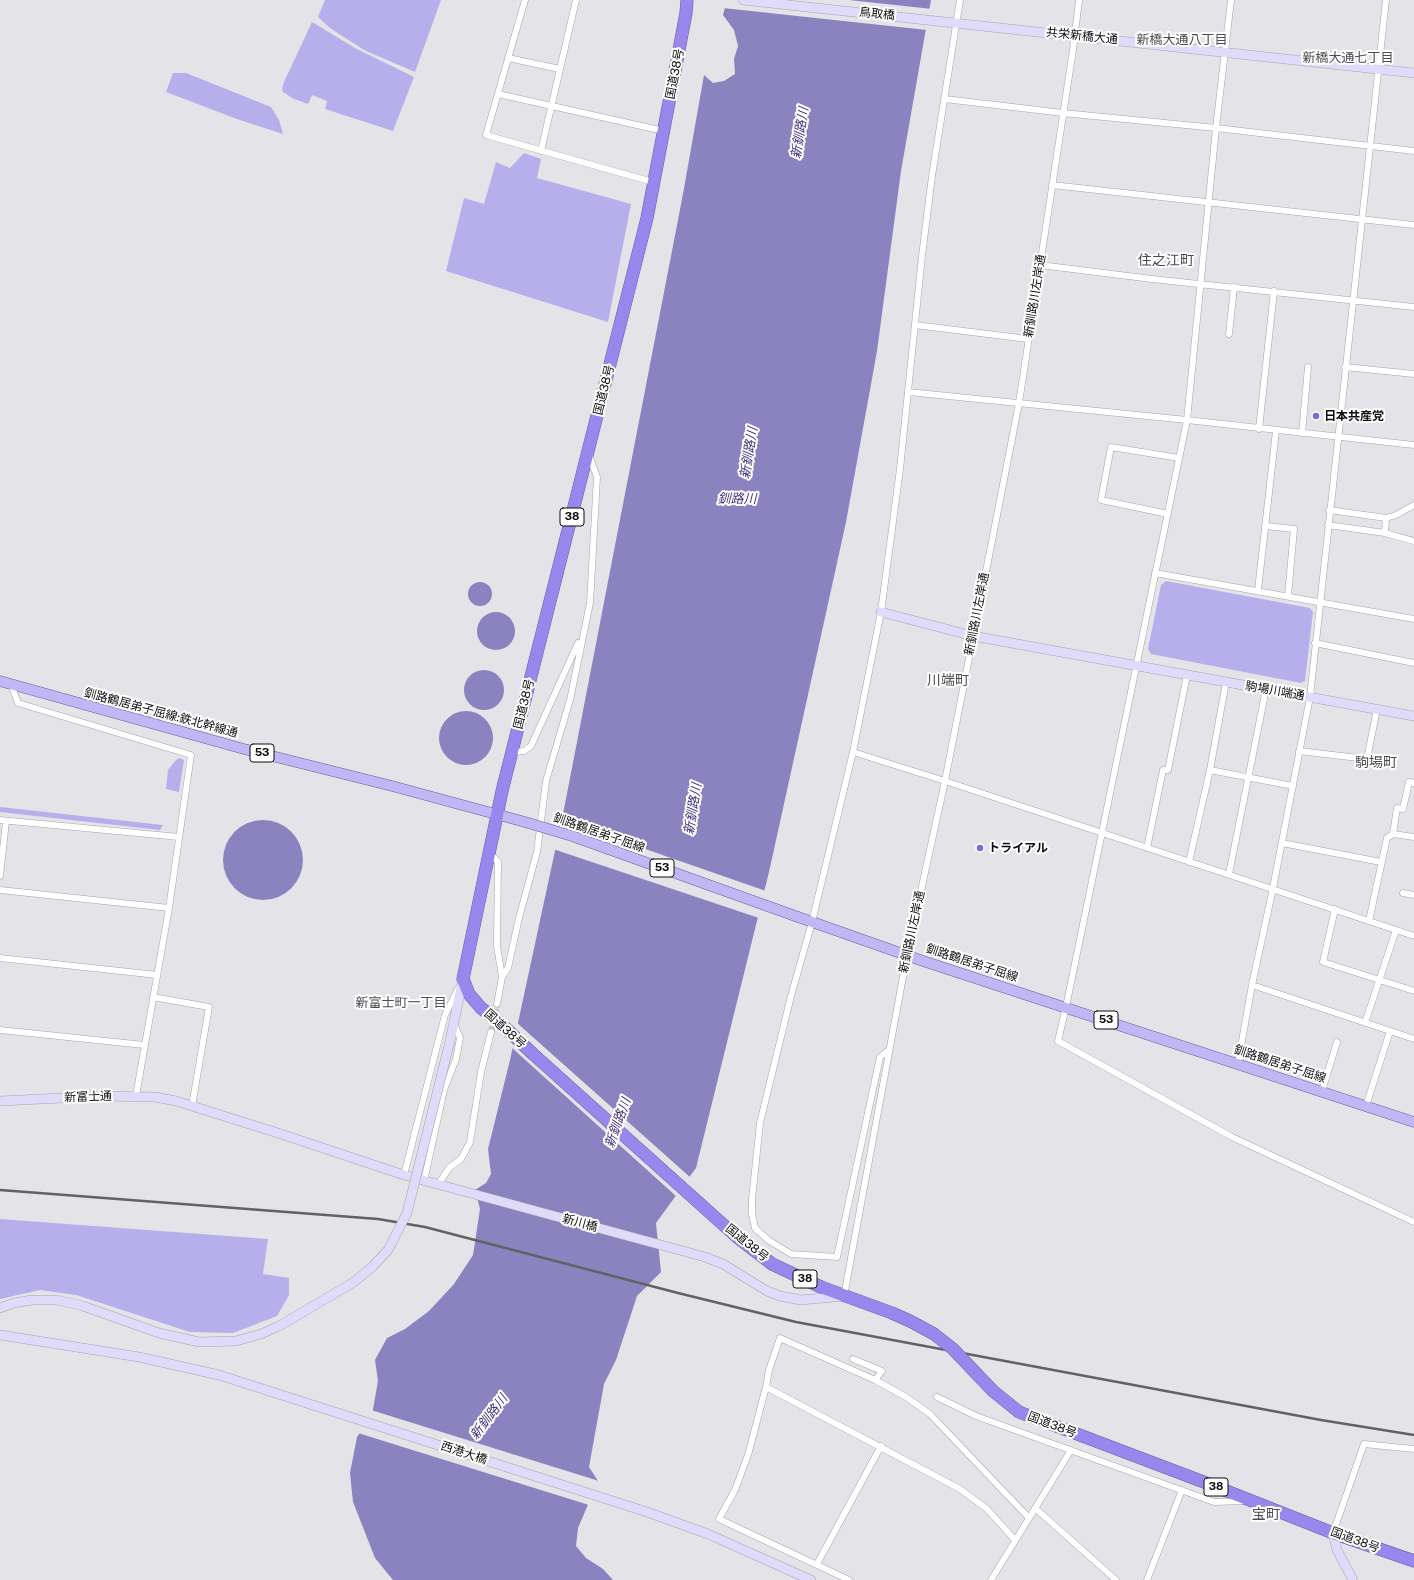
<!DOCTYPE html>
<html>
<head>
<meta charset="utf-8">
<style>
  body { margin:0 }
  canvas { display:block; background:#e3e3e8 }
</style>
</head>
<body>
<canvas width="1414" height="1580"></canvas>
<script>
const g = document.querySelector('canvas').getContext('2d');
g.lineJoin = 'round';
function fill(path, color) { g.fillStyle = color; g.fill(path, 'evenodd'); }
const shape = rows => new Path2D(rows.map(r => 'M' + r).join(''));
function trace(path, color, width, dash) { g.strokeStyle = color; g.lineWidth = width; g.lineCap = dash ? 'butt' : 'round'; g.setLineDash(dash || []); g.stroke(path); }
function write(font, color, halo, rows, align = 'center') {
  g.font = font + ' "Public Sans","Noto Sans JP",sans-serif'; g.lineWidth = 4; g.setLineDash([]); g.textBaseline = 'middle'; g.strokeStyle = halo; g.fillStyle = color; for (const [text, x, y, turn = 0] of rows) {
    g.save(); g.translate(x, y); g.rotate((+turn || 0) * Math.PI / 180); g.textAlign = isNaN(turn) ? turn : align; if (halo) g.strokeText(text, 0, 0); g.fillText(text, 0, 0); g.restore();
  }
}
fill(shape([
  [325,0,441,0,415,72,364,50,330,28,318,17],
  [312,22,355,48,414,77,393,131,325,109,327,101,312,95,308,104,294,99,283,92,282,89,284,82],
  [173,73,186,73,271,107,279,120,283,134,237,119,166,92],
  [524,153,541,159,537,178,631,204,608,322,446,271,464,198,484,204,496,162,510,168],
  [1166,581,1310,608,1313,612,1305,681,1301,683,1151,654,1148,649,1161,585],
  [179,758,184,760,179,792,166,789,168,770,175,761],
  [0,807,163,825,160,830,0,812],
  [0,1219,268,1239,263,1274,289,1278,289,1295,277,1316,233,1333,190,1332,76,1295,40,1290,0,1299]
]), '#b7afeb');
fill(shape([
  [727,0,931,0,901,171,877,351,846,522,769,872,696,1168,656,1223,661,1272,637,1296,616,1360,604,1384,589,1467,598,1481,578,1528,576,1546,586,1558,603,1569,613,1580,393,1580,375,1558,353,1502,350,1473,357,1437,372,1415,378,1381,375,1360,387,1338,405,1329,429,1311,454,1284,473,1255,480,1209,475,1190,486,1183,491,1174,488,1149,510,1060,564,809,683,194,704,75,713,83,724,81,735,74,734,59,738,46,734,30,723,15],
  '468 594a12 12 0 1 1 24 0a12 12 0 1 1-24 0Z',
  '477 631a19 19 0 1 1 38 0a19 19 0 1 1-38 0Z',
  '464 690a20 20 0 1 1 40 0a20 20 0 1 1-40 0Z',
  '439 738a27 27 0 1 1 54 0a27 27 0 1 1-54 0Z',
  '223 860a40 40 0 1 1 80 0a40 40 0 1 1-80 0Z'
]), '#8b83c0');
fill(shape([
  [725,0,849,0,932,9,927,30,723,8],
  [559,819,766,891,759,918,553,849],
  [516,1022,691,1178,677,1197,511,1047],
  [371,1410,599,1481,599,1482,589,1505,358,1433,370,1415]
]), '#e3e3e8');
trace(shape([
  [491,1032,497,1004]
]), '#c3c3c7', 6, [6, 3]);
const street = shape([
  [525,0,486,135,653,182],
  [1231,0,1216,128,1187,420,1066,1007,1058,1041,1232,1137,1414,1222],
  [508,58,560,69],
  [498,94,664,131],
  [945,99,1063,113,1216,128,1414,151],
  [541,151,576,0],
  [1052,185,1414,225],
  [1040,265,1152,279,1414,307],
  [915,325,1028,339],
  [1229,334,1234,287],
  [1345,367,1414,374],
  [908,392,1187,420,1414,445],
  [1259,429,1274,291],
  [1302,433,1308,367],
  [1329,510,1386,518,1396,515,1414,505],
  [1168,514,1101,500,1111,447,1179,458],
  [1328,525,1385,533,1414,541],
  [1266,526,1294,529,1288,596],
  [1385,533,1386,518],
  [1155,573,1414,619],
  [1258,590,1276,431],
  [1315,643,1414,663],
  [11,684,18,703,191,755,169,908,136,1096],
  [1299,751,1367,759,1377,709],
  [512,752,524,751,531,746,578,643],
  [853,752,945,781,1414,936],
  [1210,770,1293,786],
  [1414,783,1409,782,1403,809,1397,808,1393,834,1414,837],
  [0,820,179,837],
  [1282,843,1381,862],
  [1147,848,1163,770,1168,770,1187,675],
  [490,853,498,862,497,946,502,977,497,1004],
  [1189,862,1210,770,1226,682],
  [1229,874,1266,689],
  [0,876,6,821],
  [0,890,169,908],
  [1403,893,1414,895],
  [1335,909,1323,962,1414,991],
  [1369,921,1387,838,1393,834],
  [0,958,157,975],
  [502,977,508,968,519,918,537,852,546,781,570,700,590,603,597,477,589,455],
  [1252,985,1414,1039],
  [153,997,209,1007,192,1106],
  [1365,1023,1396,930],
  [0,1030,144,1045],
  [889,1050,880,1057,837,1257,791,1254,768,1240,755,1228,752,1214,752,1199,760,1123,791,996,812,922,853,752,881,612,900,469,922,256,932,176,960,0],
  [1238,1063,1252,985,1273,888,1310,697,1386,0],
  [1322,1091,1337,1042],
  [1366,1106,1390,1031],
  [404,1175,445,1015,458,989],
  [424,1181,444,1090,456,1059,460,1038,454,1023],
  [438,1185,449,1168,461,1159,470,1142,481,1072,491,1032],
  [844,1296,907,955,945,781,1019,403,1073,50,1079,0],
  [853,1359,882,1371,875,1380,906,1397,930,1414,1029,1518],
  [766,1387,960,1489,987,1509,1015,1540],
  [937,1397,976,1416,1214,1502,1244,1501],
  [1035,1508,1116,1580],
  [1333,1533,1364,1444,1414,1449],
  [817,1564,881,1446],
  [849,1580,719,1519,735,1490,748,1455,766,1387,769,1370,780,1338,875,1380],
  [991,1580,1071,1450],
  [1147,1580,1182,1490]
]);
const secondary = shape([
  [743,0,1414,73],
  [881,612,973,636,1414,716],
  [450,1041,463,979],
  [0,1101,103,1096,155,1097,176,1101,281,1134,404,1175,705,1257,723,1264,767,1291,780,1296,801,1300,844,1296],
  [0,1308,14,1303,32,1300,57,1300,83,1306,159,1333,199,1342,236,1341,261,1334,281,1325],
  [0,1335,139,1357,219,1375,647,1512,708,1534,811,1580],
  [1333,1533,1337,1550,1353,1580]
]);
const primary = shape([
  [0,681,244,749,392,786,525,822],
  [798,917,923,961,1414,1122]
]);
const highway = shape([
  [687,0,686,13,647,218,502,791,463,979,469,994,481,1008,498,1021,533,1054,737,1237,772,1264,821,1287,892,1313],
  [1019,1412,1209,1484,1333,1533,1414,1561]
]);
trace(street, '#a5a4a8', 7);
trace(secondary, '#a5a4a8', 10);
trace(primary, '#685c9f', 11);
trace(highway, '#685c9f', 13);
trace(street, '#fff', 6);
trace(secondary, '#e0dbfa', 9);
trace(primary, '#c2b7f5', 10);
trace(highway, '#9987ee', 12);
trace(shape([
  [0,1190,378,1219,425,1227,678,1293,796,1322,1321,1420,1414,1435]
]), '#626265', 2.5);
const secondaryBridge = shape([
  [281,1325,354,1282,372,1267,388,1250,407,1213,450,1041]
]);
const primaryBridge = shape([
  [525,822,572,836,798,917]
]);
const highwayBridge = shape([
  [892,1313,910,1321,934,1334,953,1349,993,1391,1019,1412]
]);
trace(secondaryBridge, '#a5a4a8', 10, []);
trace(primaryBridge, '#685c9f', 11, []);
trace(highwayBridge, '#685c9f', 13, []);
trace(secondaryBridge, '#e0dbfa', 9);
trace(primaryBridge, '#c2b7f5', 10);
trace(highwayBridge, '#9987ee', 12);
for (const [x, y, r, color] of [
  [1316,416,4,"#8166e1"],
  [980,848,4,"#8166e1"]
]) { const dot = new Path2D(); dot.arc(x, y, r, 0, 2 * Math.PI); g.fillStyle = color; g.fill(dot); trace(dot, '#fff', 1.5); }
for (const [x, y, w] of [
  [572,517,24],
  [262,753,24],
  [662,868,24],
  [1106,1020,24],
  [805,1279,24],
  [1216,1487,24]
]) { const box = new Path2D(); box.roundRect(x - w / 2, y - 9, w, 18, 3); g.fillStyle = '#fff'; g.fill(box); trace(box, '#0c0c0d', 1); }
write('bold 11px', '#0c0c0d', null, [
  ["38",572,517],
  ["53",262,753],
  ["53",662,868],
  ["53",1106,1020],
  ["38",805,1279],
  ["38",1216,1487]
]);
write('12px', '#0c0c0d', '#fff', [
  ["鳥取橋",877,14,6],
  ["共栄新橋大通",1082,36,6],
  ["国道38号",675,74,-79],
  ["新釧路川左岸通",1035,296,-81],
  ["国道38号",604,390,-76],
  ["新釧路川左岸通",977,614,-79],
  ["駒場川端通",1275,691,10],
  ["国道38号",524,704,-76],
  ["釧路鶴居弟子屈線:鉄北幹線通",161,713,15],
  ["釧路鶴居弟子屈線",599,833,19],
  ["新釧路川左岸通",912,932,-78],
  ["釧路鶴居弟子屈線",972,963,18],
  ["国道38号",505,1029,42],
  ["釧路鶴居弟子屈線",1280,1064,18],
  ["新富士通",88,1097,-2],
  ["新川橋",580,1223,15],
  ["国道38号",747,1243,39],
  ["国道38号",1052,1425,21],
  ["西港大橋",464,1453,18],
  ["国道38号",1355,1540,20]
]);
write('bold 12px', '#0c0c0d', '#fff', [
  ["日本共産党",1324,416],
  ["トライアル",988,848]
], 'left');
write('13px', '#4c4b4f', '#fff', [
  ["新橋大通八丁目",1182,40],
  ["新橋大通七丁目",1348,58],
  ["新富士町一丁目",401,1003]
]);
write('italic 13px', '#44327d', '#fff', [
  ["新釧路川",800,133,-81],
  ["新釧路川",749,453,-81],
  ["釧路川",737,499],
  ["新釧路川",693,809,-81],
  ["新釧路川",618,1123,-70],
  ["新釧路川",489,1417,-53]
]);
write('14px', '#4c4b4f', '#fff', [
  ["住之江町",1166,261],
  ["川端町",948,681],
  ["駒場町",1376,763],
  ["宝町",1266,1515]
]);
</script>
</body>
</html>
